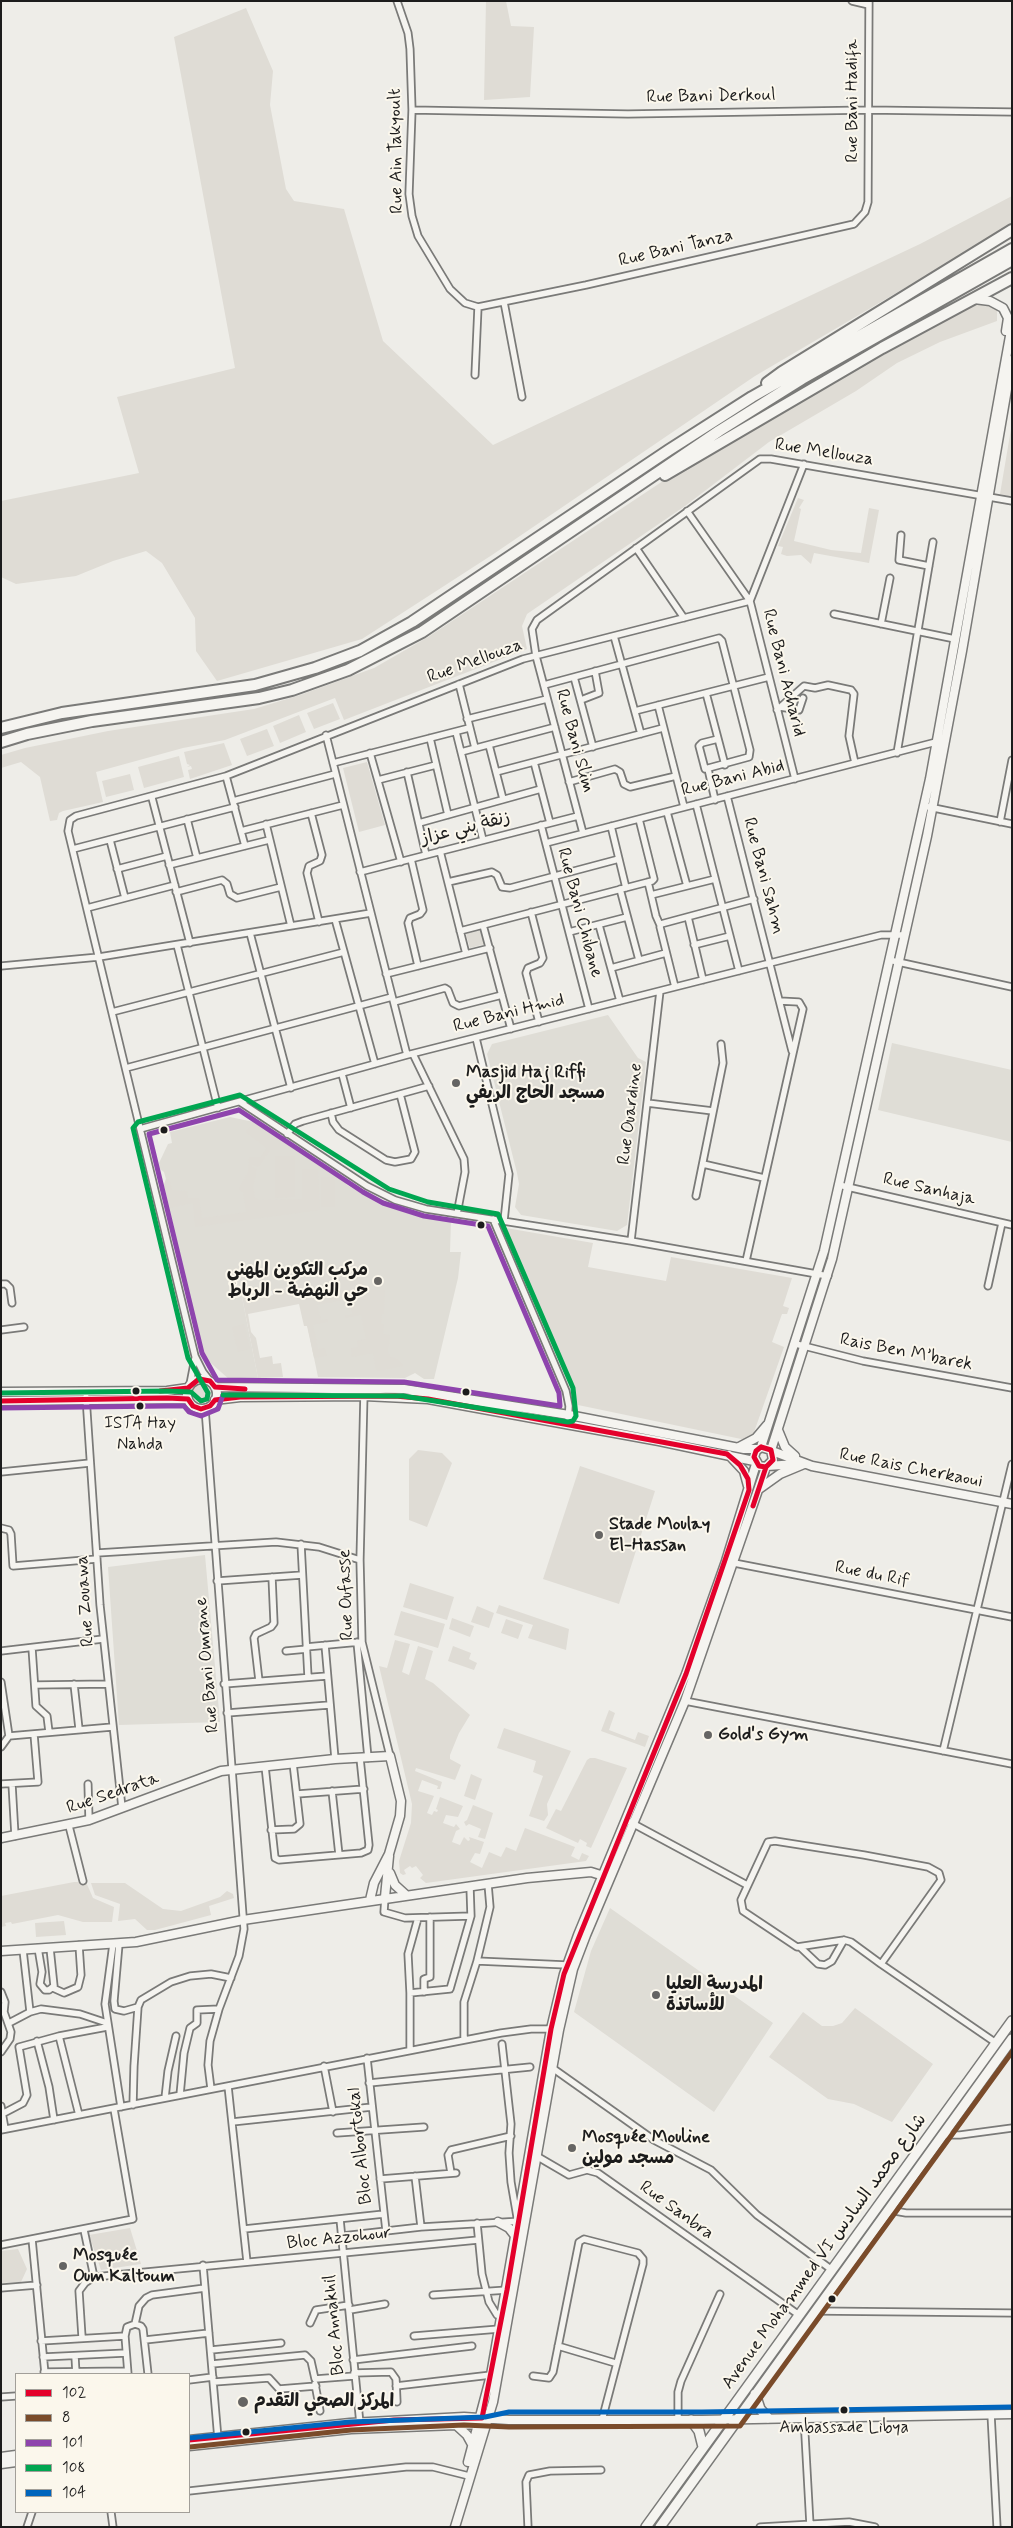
<!DOCTYPE html>
<html>
<head>
<meta charset="utf-8">
<style>
  body { margin:0 }
  #map { position:relative; width:1013px; height:2528px; overflow:hidden; background:#eeede8; font-family:Mynerve,sans-serif }
  canvas { display:block }
  .frame { position:absolute; inset:0; border:2px solid #1c1c1c; pointer-events:none }
  .legend { position:absolute; left:15px; top:2373px; width:175px; height:140px; box-sizing:border-box; background:#fbf7ec; border:1px solid #a29f99; margin:0; padding:6px 9px; list-style:none; font-size:15px; color:#1c1c1c }
  .legend li { display:flex; align-items:center; gap:10px; height:25px }
  .legend b { width:25px; border:1px solid #a29f99 }
</style>
</head>
<body>
<div id="map">
<canvas width="1013" height="2528"></canvas>
<div class="frame"></div>
<ul class="legend">
<li><b style="height:6px;background:#e4002b"></b>102</li>
<li><b style="height:6px;background:#7a4b2a"></b>8</li>
<li><b style="height:6px;background:#8e44ad"></b>101</li>
<li><b style="height:6px;background:#00a651"></b>108</li>
<li><b style="height:6px;background:#0065bd"></b>104</li>
</ul>
</div>
<script>
const g = document.querySelector('canvas').getContext('2d');
g.lineJoin = 'round';
function fill(path, color) { g.fillStyle = color; g.fill(path, 'evenodd'); }
const shape = rows => new Path2D(rows.map(r => 'M' + r).join(''));
function trace(path, color, width, dash) { g.strokeStyle = color; g.lineWidth = width; g.lineCap = dash ? 'butt' : 'round'; g.setLineDash(dash || []); g.stroke(path); }
function write(font, color, halo, rows, align = 'center') {
  g.font = font + ' Mynerve,"Playpen Sans Arabic",sans-serif'; g.lineWidth = 4; g.setLineDash([]); g.textBaseline = 'middle'; g.strokeStyle = halo; g.fillStyle = color; for (const [text, x, y, turn = 0] of rows) {
    g.save(); g.translate(x, y); g.rotate((+turn || 0) * Math.PI / 180); g.textAlign = isNaN(turn) ? turn : align; if (halo) g.strokeText(text, 0, 0); g.fillText(text, 0, 0); g.restore();
  }
}
fill(shape([
  [608,1015,638,1058,646,1062,627,1225,617,1231,521,1215,515,1207,519,1184,517,1173,487,1054,492,1044],
  [892,1043,1012,1070,1012,1142,878,1110],
  [230,1117,254,1122,344,1181,347,1185,381,1205,419,1215,451,1220,450,1252,461,1252,458,1278,434,1379,424,1379,415,1373,405,1378,318,1377,299,1285,242,1297,258,1378,230,1380,204,1357,164,1185,166,1179,164,1172,160,1169,159,1163,168,1144,172,1143,170,1132],
  [205,1555,220,1722,119,1725,108,1567],
  [610,1908,773,2023,714,2112,574,2012,591,1951]
]), '#dfddd6');
fill(shape([
  [486,1,506,1,511,26,534,27,530,97,484,100],
  [246,8,273,71,270,105,286,189,294,201,344,209,383,341,493,445,920,244,1012,196,1012,225,755,376,492,555,362,639,217,681,196,651,195,618,162,563,146,551,113,561,76,576,16,584,1,577,1,501,139,473,117,397,235,368,174,37],
  [983,304,997,308,997,321,940,342,897,363,856,391,769,442,685,506,527,614,522,626,527,649,344,720,335,698,225,740,183,748,96,772,103,802,63,811,59,813,57,820,50,821,40,777,21,762,1,768,1,755,25,748,108,731,254,709,300,695,374,668,428,637,663,481,756,426,970,306],
  [1011,429,1012,430,1012,497,1000,494],
  [798,498,804,500,799,508,801,509,794,541,831,550,861,553,869,508,879,510,869,563,814,553,811,564,801,555,787,556,781,554,783,547,778,546],
  [333,703,340,719,314,729,307,713],
  [299,715,306,732,280,743,273,726],
  [267,729,274,746,247,756,240,739],
  [224,743,232,765,190,779,188,770,192,769,191,766,187,767,190,765,187,764,184,752],
  [179,756,184,777,144,788,138,767],
  [367,762,385,825,359,832,343,768],
  [130,774,134,790,106,797,102,781],
  [480,929,485,944,470,948,466,934],
  [254,1122,294,1148,292,1150,270,1150,258,1167,252,1165,252,1167,257,1169,253,1186,255,1198,260,1200,302,1199,302,1169,318,1169,320,1210,195,1227,193,1203,170,1208,164,1185,166,1179,169,1179,172,1190,187,1191,188,1198,199,1198,202,1218,246,1212,243,1192,239,1189,248,1172,249,1157,261,1157,267,1148,246,1132],
  [275,1156,295,1156,295,1197,275,1198],
  [321,1177,335,1177,335,1207,321,1207],
  [506,1228,593,1243,588,1267,666,1281,671,1257,792,1278,783,1306,789,1308,787,1314,782,1314,772,1342,784,1347,753,1435,746,1440,578,1405,504,1233],
  [359,1261,365,1295,370,1294,369,1290,385,1290,384,1314,382,1314,381,1324,384,1324,383,1334,390,1335,388,1352,390,1357,396,1358,403,1366,379,1371,376,1369,373,1353,352,1357,351,1348,358,1347,357,1341,366,1339,361,1315,346,1318,345,1316,352,1314,349,1299,317,1305,321,1320,328,1319,328,1322,313,1325,318,1349,325,1348,327,1356,314,1358,307,1326,304,1326,299,1304,248,1314,251,1332,256,1338,260,1358,272,1356,273,1364,281,1363,283,1377,258,1378,242,1297,260,1294,261,1298,273,1295,272,1291,299,1285,297,1274],
  [244,1324,250,1349,238,1352,232,1327],
  '192 1393a10 10 0 1 1 20 0a10 10 0 1 1-20 0Z',
  [418,1450,442,1453,452,1463,427,1527,409,1520,409,1459],
  [580,1466,655,1491,619,1604,543,1579],
  [410,1583,454,1597,447,1620,403,1607],
  [499,1605,569,1629,566,1650,528,1638,533,1625,496,1613],
  [477,1606,494,1613,489,1628,471,1622],
  [401,1611,445,1624,438,1648,394,1635],
  [452,1618,474,1626,470,1637,449,1629],
  [506,1619,523,1625,518,1639,501,1633],
  [395,1640,410,1644,402,1672,409,1675,418,1646,433,1651,425,1679,433,1683,470,1715,459,1733,450,1755,450,1759,461,1765,455,1780,416,1768,415,1771,442,1782,440,1789,437,1789,438,1786,422,1780,418,1791,434,1796,427,1813,432,1815,434,1811,437,1812,438,1810,436,1809,440,1797,463,1806,458,1817,446,1815,443,1823,454,1827,456,1824,460,1829,456,1831,452,1842,460,1845,464,1837,468,1841,470,1840,469,1837,484,1842,480,1854,475,1853,470,1862,482,1868,489,1852,501,1857,506,1847,516,1851,525,1828,575,1847,571,1856,579,1860,582,1853,589,1856,586,1861,426,1883,420,1878,423,1875,416,1866,412,1868,410,1866,404,1870,406,1874,403,1875,400,1873,399,1861,411,1823,412,1804,379,1666,387,1668],
  [453,1646,471,1653,469,1659,477,1663,474,1670,448,1661],
  [609,1710,615,1713,609,1730,635,1740,638,1732,649,1736,645,1747,601,1731],
  [504,1728,571,1751,547,1804,548,1815,544,1821,529,1816,543,1776,533,1772,536,1761,497,1748],
  [590,1758,595,1758,627,1768,591,1848,586,1846,587,1843,580,1839,578,1843,546,1828,556,1809,561,1811,587,1760],
  [471,1774,482,1779,475,1800,464,1796],
  [473,1805,493,1813,485,1839,478,1837,481,1829,469,1824,466,1826,464,1822,467,1820],
  [74,1882,86,1882,93,1898,114,1907,112,1922,83,1922,58,1915,12,1924,11,1922,5,1923,6,1926,1,1927,1,1896],
  [91,1883,125,1883,163,1909,181,1911,220,1897,227,1891,233,1894,234,1898,209,1906,211,1915,155,1930,147,1930,135,1919,118,1921,120,1904,95,1895],
  [64,1921,66,1935,36,1937,35,1923],
  [855,2008,933,2064,892,2122,854,2104,828,2099,769,2057,803,2012,822,2026,833,2026,842,2023],
  [130,2228,141,2264,101,2270,89,2235],
  [18,2249,27,2269,21,2282,1,2283,1,2251]
]), '#dfdcd5');
const street = shape([
  [397,1,408,33,410,49,412,110,409,194,412,216,418,236,450,289,465,303,478,307,586,285,854,224,865,212,868,202,869,1],
  [852,1,869,5],
  [412,110,628,114,868,110,1012,112],
  [504,302,522,397],
  [475,375,478,307],
  [901,535,899,560,929,566],
  [636,548,684,618],
  [834,614,955,639],
  [881,624,890,578],
  [614,636,641,734],
  [574,677,593,747],
  [459,684,475,748],
  [544,685,719,638,722,641,750,750,749,757,705,769,699,746,702,743,718,739],
  [706,693,725,765],
  [581,700,599,693,595,671],
  [658,705,684,807],
  [780,707,799,710,803,698],
  [777,710,804,686,815,688,828,685,851,690,854,694,849,736,855,763],
  [635,711,769,677],
  [467,719,547,699],
  [456,732,483,840],
  [326,735,407,1055],
  [430,738,448,815],
  [489,745,503,799],
  [461,752,555,727],
  [370,753,401,862],
  [897,753,933,542],
  [534,762,550,823],
  [333,763,469,728],
  [708,769,715,800],
  [407,772,426,855],
  [496,772,663,728],
  [226,776,245,846],
  [795,779,750,601,804,464],
  [378,780,436,765],
  [569,782,615,769,620,772,624,784,630,787,676,776],
  [727,796,792,1051],
  [152,798,190,943],
  [233,801,335,774],
  [696,804,739,971],
  [924,806,1012,824],
  [667,812,687,886],
  [311,813,322,855,320,861,309,866,307,873,319,922],
  [187,819,197,858],
  [1000,822,1012,760],
  [419,823,541,789],
  [266,824,291,926],
  [541,825,589,1009],
  [611,826,626,888],
  [241,831,343,805],
  [583,833,536,656,532,629,537,620,760,459,771,459,1012,501],
  [110,840,125,898],
  [546,843,940,741],
  [73,849,235,807],
  [440,851,466,954],
  [411,859,423,910,420,914,410,918,408,923,418,966],
  [169,865,269,840],
  [117,869,167,856],
  [360,872,578,816],
  [448,882,492,872,497,875,502,887,510,888,619,859],
  [648,882,656,916,660,925],
  [620,889,639,960],
  [176,892,222,880,227,884,230,894,237,898,281,887],
  [651,895,715,879],
  [87,908,175,885],
  [531,912,543,958,540,963,528,968,526,973,539,1022],
  [688,917,703,980],
  [335,919,375,1064],
  [483,925,511,1029],
  [599,925,620,1001],
  [460,931,652,881,654,879,639,819],
  [569,932,627,917],
  [250,933,291,1088],
  [177,945,218,1108],
  [694,945,730,936],
  [889,960,1012,987],
  [1,966,99,957,371,913],
  [611,968,666,953],
  [386,974,490,948],
  [675,987,660,927,661,924,754,899],
  [394,1002,445,988,448,990,453,1003,459,1006,502,995],
  [112,1012,344,952],
  [476,1038,509,1174,504,1221],
  [413,1054,464,1159,465,1172,457,1214],
  [126,1068,392,997],
  [342,1074,351,1108],
  [240,1102,367,1186,395,1200,426,1209,631,1241,828,1276],
  [647,1103,713,1111],
  [331,1113,333,1122,339,1130,386,1160,395,1162,411,1159,415,1152,400,1094],
  [140,1129,407,1055,675,987,881,935,905,935],
  [287,1134,295,1124,303,1121,429,1086],
  [703,1164,764,1178],
  [839,1185,1012,1225],
  [696,1196,723,1063,721,1044],
  [493,1219,566,1391,569,1406,568,1424],
  [631,1241,660,991],
  [746,1261,803,1009,799,1002,780,1001],
  [1,1284,6,1284,10,1288,12,1303],
  [988,1286,1002,1223],
  [1,1330,24,1327],
  [796,1344,863,1361,1012,1388],
  [210,1381,203,1372,195,1356,68,831,70,820,76,816,226,776,523,659,750,601,687,511],
  [190,1384,195,1358],
  [364,1393,360,1560,362,1642,390,1756],
  [86,1397,100,1605,122,1808],
  [205,1408,244,1929,239,1956,219,2009,210,2041,208,2065,211,2089],
  [1,1472,90,1463],
  [1,1528,9,1530,11,1534,13,1566,97,1559],
  [301,1544,308,1677],
  [97,1553,276,1542,319,1547,360,1560],
  [729,1562,1012,1617],
  [217,1581,302,1575],
  [357,1642,368,1758],
  [325,1645,335,1759],
  [306,1647,360,1642],
  [32,1648,36,1706,47,1716,49,1732],
  [1,1651,103,1639],
  [286,1651,307,1649],
  [259,1681,254,1638,256,1634,271,1627,274,1623,272,1577],
  [1,1682,9,1736],
  [74,1684,79,1729],
  [224,1684,327,1676],
  [35,1685,108,1684],
  [685,1701,1012,1764],
  [227,1713,329,1705],
  [1,1747,9,1736,112,1727],
  [943,1751,1012,1464],
  [265,1766,275,1858,279,1860,361,1853,368,1850,369,1845,360,1758],
  [1,1784,38,1782,34,1734],
  [12,1784,15,1836],
  [88,1784,89,1820],
  [332,1791,339,1855],
  [297,1794,364,1789],
  [630,1822,747,1885],
  [69,1826,83,1881],
  [271,1830,294,1829,300,1824,293,1763],
  [385,1897,384,1912,405,1918,471,1916],
  [113,1944,105,2004,121,2107],
  [119,1944,114,2001,115,2009,124,2011,138,2007],
  [800,1947,818,1964,825,1965,832,1961,844,1940],
  [38,1948,42,1972,40,1984,45,1990,49,1990,54,1986,50,1948],
  [477,1961,490,1907,488,1884],
  [881,1964,941,1880,939,1873,928,1867,864,1855,775,1841,768,1842,741,1900,743,1911,797,1947,844,1940,851,1942,881,1964,996,2043],
  [53,1988,64,1993,78,1987,81,1975,79,1945],
  [1,1992,5,2002,4,2012,11,2032,10,2039,1,2052],
  [424,1992,424,1979,430,1977,430,1917],
  [410,1993,408,1954,418,1918],
  [30,2012,41,2009,80,2014,107,2023],
  [9,2023,30,2012,23,1950],
  [464,2040,464,2002,477,1961,567,1965],
  [37,2041,49,2087,54,2120],
  [502,2044,511,2124,509,2153,511,2182,517,2217],
  [410,2050,410,1993,450,1989,471,1916,470,1887],
  [367,2058,386,2231],
  [324,2066,333,2112],
  [551,2067,654,2140,711,2170,757,2215,832,2270],
  [369,2083,530,2067],
  [228,2086,247,2262],
  [180,2095,184,2053,190,2028,197,2023,197,2010,219,2009],
  [165,2098,168,2071,176,2036],
  [133,2105,134,2066,138,2007,141,2000,171,1982,190,1976,211,1974,231,1978],
  [1,2106,5,2129],
  [2,2114,23,2103,27,2095,19,2047,59,2036],
  [79,2115,59,2036,107,2027],
  [232,2122,372,2107],
  [1,2130,501,2033,531,2029,554,2029],
  [337,2133,424,2127],
  [943,2135,960,2135,1012,2128],
  [533,2154,569,2175,587,2170,598,2173,799,2315],
  [451,2173,448,2155,451,2150,511,2136],
  [415,2176,421,2227],
  [380,2179,456,2173],
  [889,2210,906,2213,1012,2213],
  [340,2219,360,2424],
  [477,2223,482,2274,489,2302,497,2315,504,2318],
  [244,2229,384,2214],
  [84,2230,94,2277],
  [342,2236,421,2227,522,2221],
  [32,2239,45,2374],
  [1,2245,133,2219,114,2109],
  [203,2265,218,2439],
  [1,2288,37,2285],
  [433,2295,507,2290],
  [350,2310,385,2304],
  [815,2311,1012,2313],
  [310,2323,316,2310,349,2305],
  [135,2324,139,2306,146,2298,152,2295,205,2288],
  [414,2336,499,2329],
  [82,2337,79,2291,85,2283,94,2277,478,2240],
  [145,2340,209,2333],
  [41,2341,125,2336],
  [558,2346,615,2363],
  [211,2350,281,2343],
  [75,2356,76,2374],
  [43,2357,126,2353],
  [353,2360,472,2346],
  [212,2364,305,2355,311,2361,315,2379,354,2376],
  [44,2372,127,2371],
  [354,2373,391,2372,396,2379,397,2402],
  [128,2374,125,2336,127,2327,135,2324,141,2326,143,2329,148,2374],
  [533,2376,549,2378,553,2372,579,2242,584,2239,638,2253,643,2259,643,2264,602,2420],
  [189,2380,213,2377],
  [214,2382,269,2378,279,2389,316,2386],
  [315,2384,320,2411],
  [396,2386,491,2375],
  [1,2397,16,2396],
  [991,2414,997,2527],
  [804,2417,810,2525],
  [678,2420,678,2392,681,2381,720,2294],
  [189,2491,406,2467,433,2467,469,2476],
  [111,2512,113,2527],
  [27,2527,32,2512],
  [528,2527,526,2482,529,2475,550,2471,601,2470],
  [760,2527,849,2522,875,2527]
]);
const secondary = shape([
  [974,299,990,301,1003,308,1008,318,1006,331],
  '187 1394a15 15 0 1 1 30 0a15 15 0 1 1-30 0Z',
  [215,1387,404,1389,569,1415,744,1449,758,1449],
  [1,1392,167,1391,188,1388],
  [215,1400,240,1397,364,1396,428,1399,659,1441,754,1461],
  [1,1401,188,1399],
  [778,1430,785,1447,795,1456],
  [739,1447,756,1438,767,1425],
  [761,1447,824,1251,906,886,930,779,1012,325],
  [771,1450,832,1259,927,836,962,651,1012,360],
  [772,1451,812,1466,1012,1504],
  [729,1455,744,1471,748,1486],
  [767,1466,797,1464],
  [759,1489,780,1474,804,1464],
  [1,1838,89,1820,221,1771,335,1759,390,1756,401,1801,400,1816,389,1854,374,1883,370,1900],
  [390,1873,395,1885,406,1895],
  [385,1897,389,1856],
  [1,1951,136,1942,243,1920,527,1878,591,1872,607,1877],
  [498,2222,509,2228,516,2237],
  [455,2424,467,2435,473,2446],
  [189,2440,350,2423,464,2417,509,2420,702,2420,1012,2414],
  [189,2446,351,2429,483,2424],
  [1,2457,16,2455],
  [468,2462,491,2375,551,2029,564,1974,578,1935,686,1674,726,1561,756,1464],
  [1,2464,16,2462],
  [455,2527,493,2402,559,2030,573,1969,586,1935,685,1701,766,1467,773,1460,771,1450,761,1447,756,1451,754,1457,759,1466,766,1467]
]);
const primary = shape([
  [755,2394,760,2409,768,2418],
  [691,2420,699,2431,703,2447],
  [646,2527,1012,2021],
  [660,2527,1012,2039]
]);
const highway = shape([
  [767,383,782,372,1012,230],
  [665,475,882,348,1012,278],
  [1,728,62,713,255,685,315,668,360,651,412,622,669,450,752,397,1012,249],
  [1,742,27,734,92,721,259,698,292,690,348,670,422,632,719,431,802,379,1012,260]
]);
trace(street, '#7a7a78', 9);
trace(secondary, '#7a7a78', 11);
trace(primary, '#7a7a78', 12);
trace(highway, '#7a7a78', 14);
trace(street, '#f5f4f0', 5.5);
trace(secondary, '#f5f4f0', 8);
trace(primary, '#f5f4f0', 9);
trace(highway, '#f5f4f0', 10);
trace(shape([
  [160,1391,188,1388,199,1379,210,1381,215,1387,245,1389],
  [1,1401,167,1398,188,1399,193,1406,201,1409,210,1406,215,1400,240,1397,395,1396,428,1399,727,1454,740,1465,748,1479,749,1490,686,1674,564,1974,551,2029,507,2290,482,2418,394,2420,189,2440],
  [761,1447,771,1450,773,1460,766,1467,759,1466,754,1457,756,1451,761,1447],
  [753,1506,766,1467]
]), '#e4002b', 5);
trace(shape([
  [190,2447,351,2430,464,2425,509,2427,740,2426,1012,2052]
]), '#7a4b2a', 5);
trace(shape([
  [239,1110,363,1192,383,1203,424,1216,488,1226,559,1393,560,1406,404,1382,217,1380,202,1353,149,1134,239,1110],
  [1,1408,167,1406,184,1406,189,1412,201,1416,218,1409,223,1395]
]), '#8e44ad', 5);
trace(shape([
  [1,1393,167,1391,191,1392,201,1401,207,1399,208,1393,188,1358,133,1128,138,1122,240,1095,389,1189,428,1202,498,1214,573,1388,576,1416,573,1421,568,1422,403,1396,223,1395]
]), '#00a651', 5);
trace(shape([
  [189,2438,350,2422,485,2417,509,2412,702,2412,1012,2407]
]), '#0065bd', 5);
for (const [x, y, r, color] of [
  [456,1083,5,"#666563"],
  [164,1130,4.5,"#1c1c1c"],
  [481,1225,4.5,"#1c1c1c"],
  [378,1281,5,"#666563"],
  [136,1391,4.5,"#1c1c1c"],
  [466,1392,4.5,"#1c1c1c"],
  [140,1406,4.5,"#1c1c1c"],
  [599,1535,5,"#666563"],
  [708,1735,5,"#666563"],
  [656,1995,5,"#666563"],
  [572,2148,5,"#666563"],
  [63,2266,5,"#666563"],
  [832,2299,4.5,"#1c1c1c"],
  [243,2402,6,"#666563"],
  [844,2410,4.5,"#1c1c1c"],
  [246,2432,4.5,"#1c1c1c"]
]) { const dot = new Path2D(); dot.arc(x, y, r, 0, 2 * Math.PI); g.fillStyle = color; g.fill(dot); trace(dot, '#fbf7ec', 2); }
write('17px', '#1c1c1c', '#fbf7ec', [
  ["ISTA Hay",140,1424],
  ["Nahda",140,1445],
  ["Ambassade Libya",844,2428]
]);
write('18px', '#1c1c1c', '#fbf7ec', [
  ["Rue Bani Derkoul",711,97,-1],
  ["Rue Bani Hadifa",853,101,-90],
  ["Rue Ain Takyoult",397,151,-91],
  ["Rue Bani Tanza",676,249,-13],
  ["Rue Mellouza",824,453,9],
  ["Rue Mellouza",475,662,-20],
  ["Rue Bani Acharid",783,673,76],
  ["Rue Bani Slim",574,741,75],
  ["Rue Bani Abid",733,779,-14],
  ["زنقة بني عزاز",466,829,-14],
  ["Rue Bani Sahm",763,876,75],
  ["Rue Bani Chibane",579,913,75],
  ["Rue Bani Hmid",509,1014,-14],
  ["Rue Ouardine",631,1114,-83],
  ["Rue Sanhaja",929,1190,13],
  ["Rais Ben M’barek",906,1353,11],
  ["Rue Rais Cherkaoui",911,1469,11],
  ["Rue du Rif",872,1575,11],
  ["Rue Oufasse",347,1595,-92],
  ["Rue Zouawa",86,1601,-94],
  ["Rue Bani Omrane",208,1665,-95],
  ["Rue Sedrata",113,1794,-19],
  ["Bloc Albortokal",361,2146,-96],
  ["Rue Sanbra",676,2211,36],
  ["Bloc Azzohour",339,2239,-6],
  ["Avenue Mohammed VI شارع محمد السادس",825,2252,-54],
  ["Bloc Annakhil",335,2325,-95]
]);
write('bold 18px', '#1c1c1c', '#fbf7ec', [
  ["Masjid Haj Riffi",466,1073],
  ["مسجد الحاج الريفي",466,1094],
  ["مركب التكوين المهني",368,1271,"right"],
  ["حي النهضة - الرباط",368,1292,"right"],
  ["Stade Moulay",609,1525],
  ["El-Hassan",609,1546],
  ["Gold's Gym",718,1735],
  ["المدرسة العليا",666,1985],
  ["للأساتذة",666,2006],
  ["Mosquée Mouline",582,2138],
  ["مسجد مولين",582,2159],
  ["Mosquée",73,2256],
  ["Oum Kaltoum",73,2277],
  ["المركز الصحي التقدم",254,2402]
], 'left');
</script>
</body>
</html>
